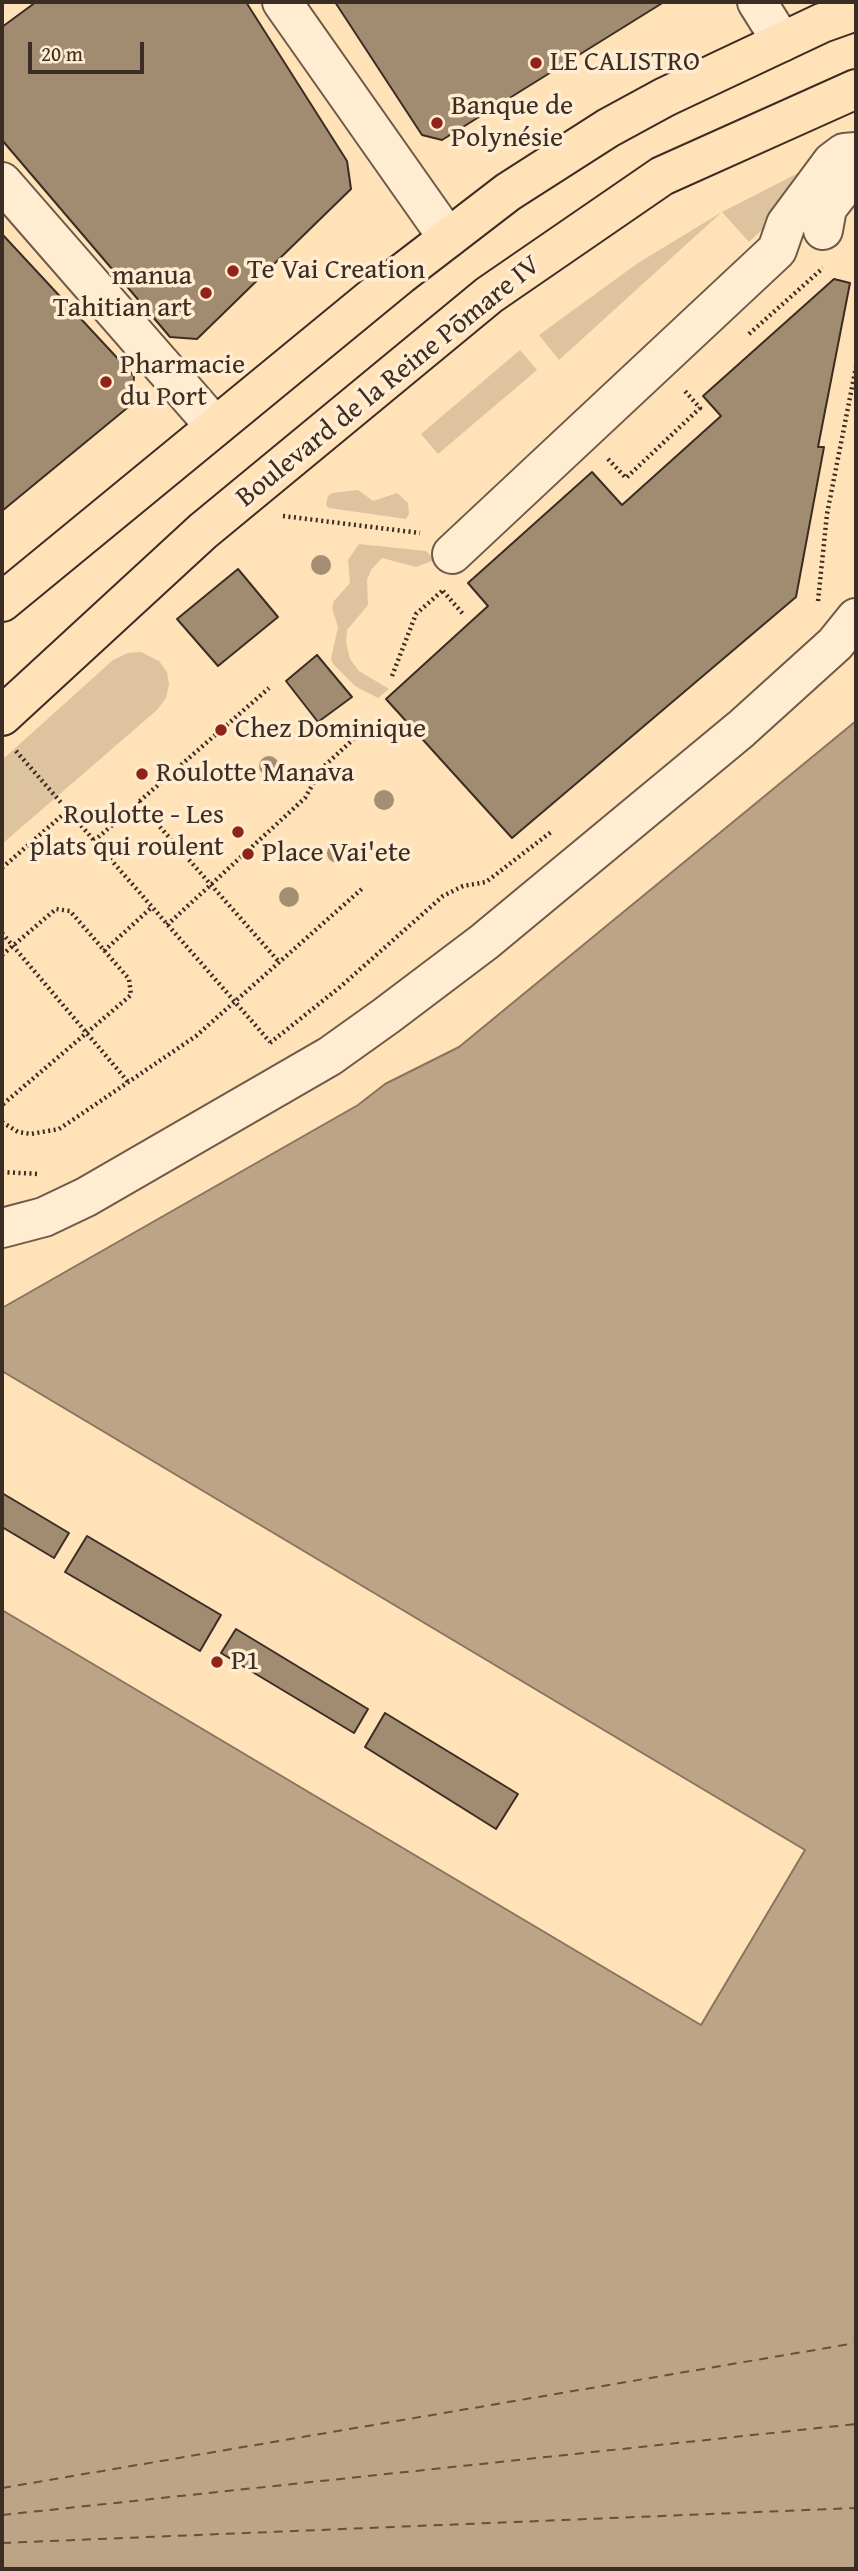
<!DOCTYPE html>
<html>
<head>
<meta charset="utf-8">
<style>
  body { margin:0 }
  #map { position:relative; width:858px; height:2571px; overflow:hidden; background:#ffe2b8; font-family:"Gentium Book Plus",serif }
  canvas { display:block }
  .frame { position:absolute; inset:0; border:4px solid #3c2d24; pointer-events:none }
  .scale { position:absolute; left:28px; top:42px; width:116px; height:32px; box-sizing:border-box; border:4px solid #3c2d24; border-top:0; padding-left:9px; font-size:21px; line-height:24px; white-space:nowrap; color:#3c2d24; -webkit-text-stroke:5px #ffecd1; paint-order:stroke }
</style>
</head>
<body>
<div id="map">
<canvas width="858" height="2571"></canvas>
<div class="frame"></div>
<div class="scale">20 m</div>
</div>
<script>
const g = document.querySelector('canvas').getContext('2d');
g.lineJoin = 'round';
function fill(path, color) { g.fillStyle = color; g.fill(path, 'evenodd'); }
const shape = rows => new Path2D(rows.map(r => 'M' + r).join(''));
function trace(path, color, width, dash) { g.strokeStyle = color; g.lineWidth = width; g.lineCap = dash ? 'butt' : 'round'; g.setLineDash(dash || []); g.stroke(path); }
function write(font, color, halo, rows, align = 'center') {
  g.font = font + ' "Gentium Book Plus",serif'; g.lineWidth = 7; g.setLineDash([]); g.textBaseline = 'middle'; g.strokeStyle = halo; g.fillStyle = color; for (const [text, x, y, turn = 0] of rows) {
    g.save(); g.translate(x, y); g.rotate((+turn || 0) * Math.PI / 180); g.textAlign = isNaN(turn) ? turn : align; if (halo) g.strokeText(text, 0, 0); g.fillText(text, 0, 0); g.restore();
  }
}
fill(shape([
  [816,164,795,199,749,242,722,212,559,360,539,335,638,263,722,212],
  [520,350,537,370,438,454,421,434],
  [358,490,373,501,397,493,408,503,409,514,406,519,329,508,326,505,328,496,332,493],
  [359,544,426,551,435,560,416,567,382,558,371,570,367,580,368,605,347,630,346,642,350,659,359,671,389,689,378,698,355,686,333,664,331,659,338,627,332,608,334,601,350,583,348,560],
  [141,652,159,661,167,672,169,684,166,698,157,710,2,844,2,760,113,660,128,653]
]), '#dec39f');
const water = shape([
  [856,721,856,2569,2,2569,2,1610,701,2025,805,1850,2,1371,2,1308,358,1105,385,1084,459,1047,856,721]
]);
fill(water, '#bda486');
trace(water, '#89745f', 2);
trace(shape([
  [2,2488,856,2343],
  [2,2515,856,2424],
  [2,2543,856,2508]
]), '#635141', 2, [9, 7]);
const building = shape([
  [36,2,246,2,347,161,351,189,197,339,170,337,2,140,2,27,36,2],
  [335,2,664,2,442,140,422,135,335,2],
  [2,234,134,376,132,404,2,511,2,234],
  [834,279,850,283,818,447,824,447,796,597,512,838,386,699,488,606,468,583,592,472,622,505,721,416,703,396,834,279],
  [238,569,278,617,218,666,177,619,238,569],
  [317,655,352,697,318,722,286,681,317,655],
  [2,1493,69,1533,54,1558,2,1527,2,1493],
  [87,1536,221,1615,200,1651,65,1572,87,1536],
  [236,1629,368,1709,354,1733,221,1653,236,1629],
  [385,1713,518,1794,496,1829,365,1747,385,1713]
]);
fill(building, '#a18b71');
trace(building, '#3c2d24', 2);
const minor = shape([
  [282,2,448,238],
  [757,2,782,42],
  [2,182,214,425],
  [823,230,827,208,852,176],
  [452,554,777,250,786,224,832,162,844,153,856,152],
  [2,1228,44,1217,86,1197,330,1056,386,1016,484,942,741,729,835,644,856,618]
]);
const major = shape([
  [2,602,400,275,508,192,608,128,665,97,822,23,856,11],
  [2,716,203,531,489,295,662,176,856,89]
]);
trace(minor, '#6d5a49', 42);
trace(major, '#3c2d24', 42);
trace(shape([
  [749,334,823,268],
  [608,459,626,478,700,408,685,391],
  [283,516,420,533],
  [443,591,463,614],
  [818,601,827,514,856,367],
  [392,676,416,614,442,591],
  [16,751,270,1042],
  [138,802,280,963],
  [94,841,269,688],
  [2,868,67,811],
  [167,925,305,798,322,768,358,735],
  [2,933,129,1083],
  [104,951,152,907],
  [2,955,56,909,70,911,129,979,131,995,2,1105],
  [270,1043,340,987,443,896,463,886,486,882,551,832],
  [2,1122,18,1132,31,1134,59,1129,74,1119,196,1036,364,887],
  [2,1172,39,1174]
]), '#3c2d24', 4.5, [2, 3.5]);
trace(minor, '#ffecd1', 38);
trace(major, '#ffe2b8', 38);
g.fillStyle = '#a58f74';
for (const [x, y] of [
  [321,565],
  [269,766],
  [384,800],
  [337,853],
  [289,897]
]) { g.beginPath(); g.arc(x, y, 10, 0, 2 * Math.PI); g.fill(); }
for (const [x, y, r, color] of [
  [536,63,7,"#8f2418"],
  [437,123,7,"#8f2418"],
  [233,271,7,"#8f2418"],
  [206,293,7,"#8f2418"],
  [106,382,7,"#8f2418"],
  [221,730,7,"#8f2418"],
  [142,774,7,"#8f2418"],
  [238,832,7,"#8f2418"],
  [248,854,7,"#8f2418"],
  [217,1662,7,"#8f2418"]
]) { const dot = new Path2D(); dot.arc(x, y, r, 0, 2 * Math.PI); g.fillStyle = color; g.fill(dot); trace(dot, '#ffecd1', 2.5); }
write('28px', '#3c2d24', '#ffecd1', [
  ["LE CALISTRO",550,63],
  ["Banque de",451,107],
  ["Polynésie",451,139],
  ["Te Vai Creation",247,271],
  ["manua",192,277,"right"],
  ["Tahitian art",192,309,"right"],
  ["Pharmacie",120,366],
  ["du Port",120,398],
  ["Chez Dominique",235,730],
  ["Roulotte Manava",156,774],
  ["Roulotte - Les",224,816,"right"],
  ["plats qui roulent",224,848,"right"],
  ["Place Vai'ete",262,854],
  ["P1",231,1662]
], 'left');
write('28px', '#3c2d24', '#ffecd1', [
  ["Boulevard de la Reine Pōmare IV",389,382,-39]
]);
</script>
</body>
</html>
